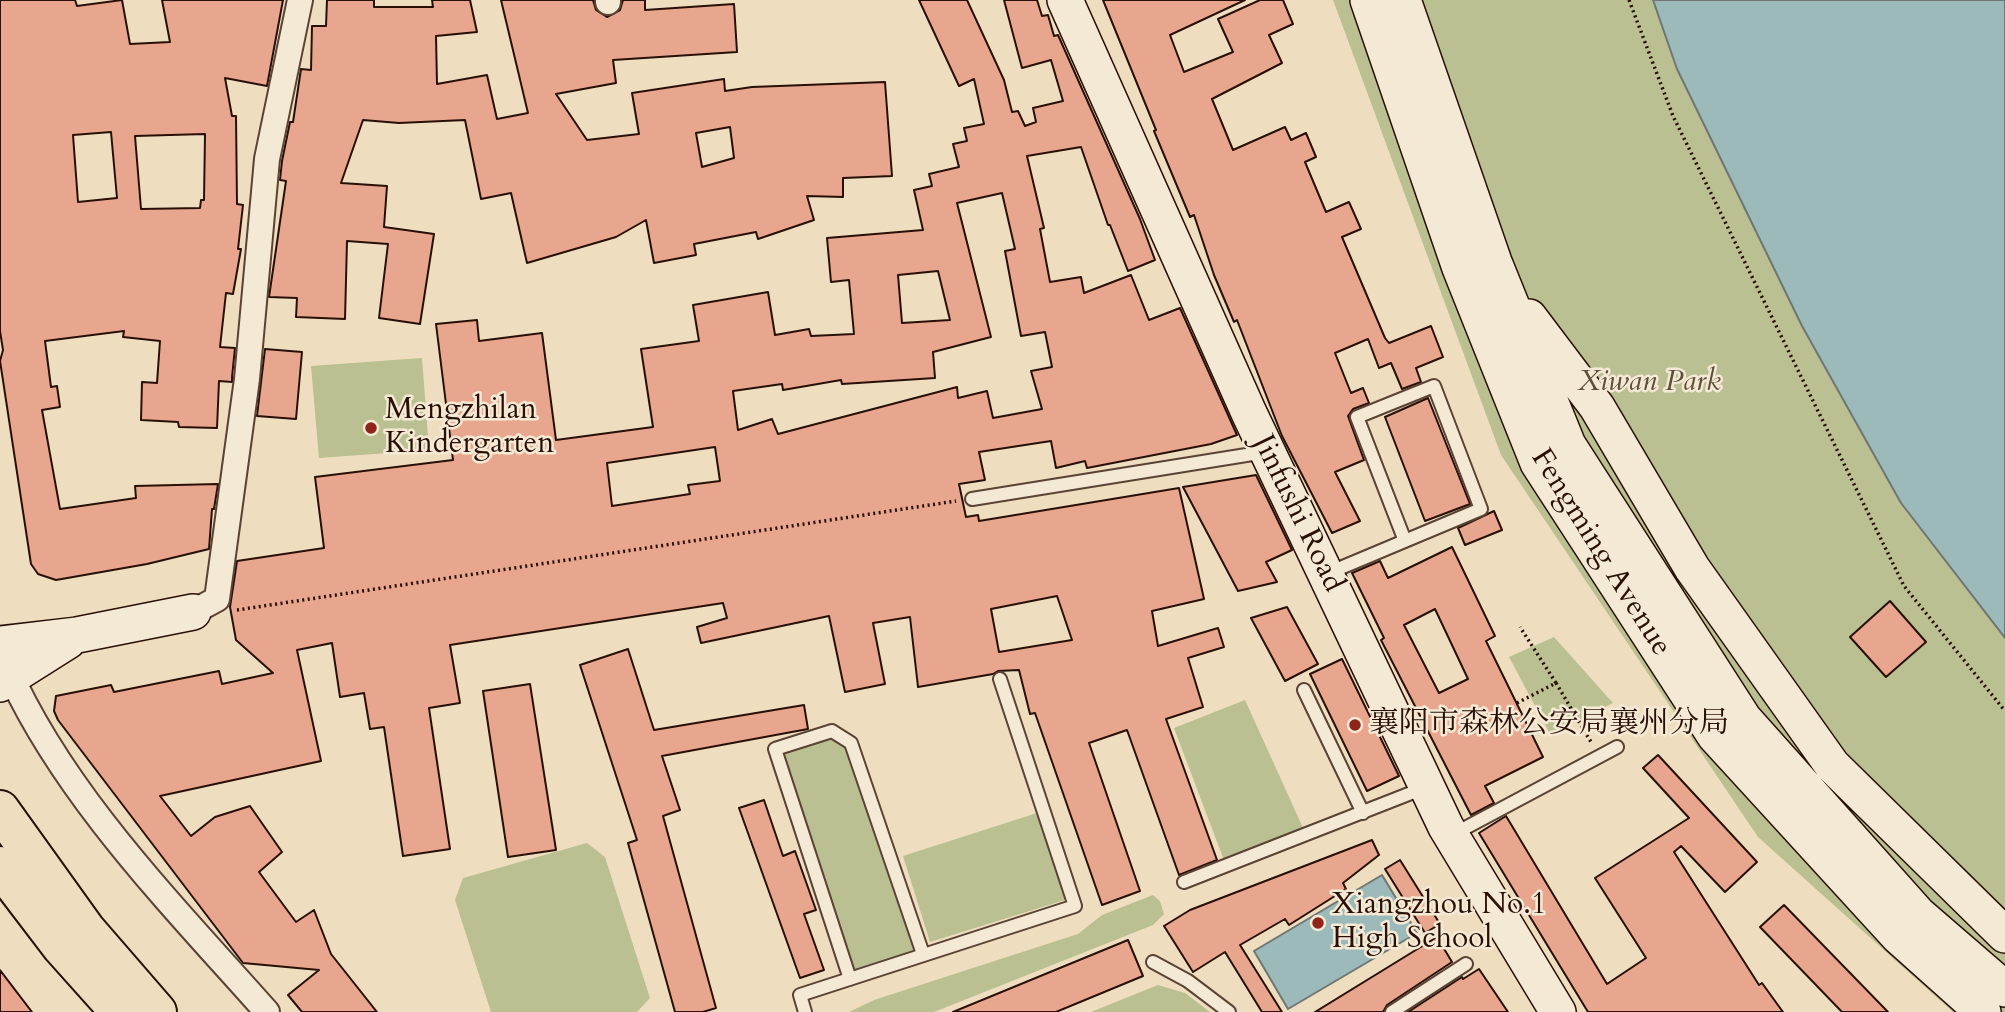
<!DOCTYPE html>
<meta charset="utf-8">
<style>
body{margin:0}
canvas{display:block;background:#eeddbf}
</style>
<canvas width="2005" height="1012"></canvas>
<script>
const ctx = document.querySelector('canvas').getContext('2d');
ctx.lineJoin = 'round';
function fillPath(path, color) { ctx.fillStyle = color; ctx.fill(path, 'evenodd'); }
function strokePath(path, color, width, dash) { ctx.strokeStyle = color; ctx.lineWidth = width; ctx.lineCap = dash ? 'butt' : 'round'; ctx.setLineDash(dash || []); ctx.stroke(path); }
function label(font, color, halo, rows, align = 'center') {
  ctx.font = font + ' Cardo,"Noto Serif SC",serif'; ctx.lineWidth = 5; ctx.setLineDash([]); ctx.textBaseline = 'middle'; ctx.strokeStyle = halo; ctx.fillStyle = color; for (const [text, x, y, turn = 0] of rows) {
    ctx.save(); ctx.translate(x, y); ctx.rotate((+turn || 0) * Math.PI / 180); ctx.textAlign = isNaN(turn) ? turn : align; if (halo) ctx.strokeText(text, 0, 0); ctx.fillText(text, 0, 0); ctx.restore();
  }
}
const green = new Path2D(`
 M 1333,0 L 1653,0 L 1677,69 L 1802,326 L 1901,503 L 2005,638 L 2005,1012 L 1953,1012 L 1758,837 L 1501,455 Z
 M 422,358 L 429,450 L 319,458 L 311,366 Z
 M 1554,637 L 1613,703 L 1550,734 L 1509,657 Z
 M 1245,700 L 1304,830 L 1225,863 L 1174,728 Z
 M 832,731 L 851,743 L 923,954 L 850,979 L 775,749 Z
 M 1037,813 L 1065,900 L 930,942 L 903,856 Z
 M 587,843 L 605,857 L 650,998 L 637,1012 L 491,1012 L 455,900 L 463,878 Z
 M 1153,895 L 1160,901 L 1164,914 L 1153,925 L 934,1012 L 849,1012 L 874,1000 L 1078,934 L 1102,915 Z
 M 1158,985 L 1185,993 L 1210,1012 L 1091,1012 Z`);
const water = new Path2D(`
 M 1653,0 L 2005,0 L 2005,638 L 1901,503 L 1802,326 L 1677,69 Z
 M 1382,875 L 1417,933 L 1288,1009 L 1254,951 Z`);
const building = new Path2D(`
 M 0,0 L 75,0 L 77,6 L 122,0 L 130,44 L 170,42 L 162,0 L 283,0 L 267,86 L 225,78 L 232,116 L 236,116 L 237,204 L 243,205 L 238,249 L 241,249 L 233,294 L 226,293 L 220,347 L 235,348 L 232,377 L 232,382 L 219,381 L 217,428 L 179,427 L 178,422 L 141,420 L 142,382 L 157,383 L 160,341 L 123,337 L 124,331 L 45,341 L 51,387 L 57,386 L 60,407 L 42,410 L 60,509 L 136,498 L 135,486 L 218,484 L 214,509 L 212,509 L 209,549 L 147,564 L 56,580 L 38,574 L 31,564 L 0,361 L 3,350 L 0,331 ZM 111,132 L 117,198 L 78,202 L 73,135 ZM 205,134 L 204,200 L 201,200 L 200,208 L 141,209 L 135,136 Z
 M 327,0 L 374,0 L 374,7 L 433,7 L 432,0 L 470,0 L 477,32 L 436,36 L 437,84 L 487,75 L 497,119 L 528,113 L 501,0 L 593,0 L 596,10 L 607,17 L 620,10 L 623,0 L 645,0 L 645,10 L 734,4 L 737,52 L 613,60 L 616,83 L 556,94 L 587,140 L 639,134 L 632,93 L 724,79 L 725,91 L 752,87 L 885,82 L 892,176 L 843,178 L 843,197 L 807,196 L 814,220 L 758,239 L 756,232 L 694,244 L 696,255 L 654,263 L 646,220 L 616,237 L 527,263 L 511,193 L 481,199 L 465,120 L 399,123 L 363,120 L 341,183 L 387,186 L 384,227 L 434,234 L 420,324 L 379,318 L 388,244 L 347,241 L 345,319 L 296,317 L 297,298 L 269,297 L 286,181 L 280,180 L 282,161 L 290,122 L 293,122 L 301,69 L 311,70 L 312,26 L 326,26 ZM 730,127 L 734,158 L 702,167 L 696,133 Z
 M 919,0 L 967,0 L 1004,80 L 1012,112 L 1018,111 L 1025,126 L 1036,122 L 1033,108 L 1063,101 L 1051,60 L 1022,68 L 1004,0 L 1037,0 L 1042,16 L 1048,15 L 1054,36 L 1058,35 L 1140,219 L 1155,260 L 1128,271 L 1110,225 L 1108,225 L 1081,147 L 1027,156 L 1044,228 L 1040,229 L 1050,282 L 1081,277 L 1084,293 L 1131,275 L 1149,320 L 1180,308 L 1237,435 L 1211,444 L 1087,468 L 1085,461 L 1056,468 L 1051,441 L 979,452 L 985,480 L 959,484 L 966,517 L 978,515 L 979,521 L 1179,488 L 1204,599 L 1152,611 L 1158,646 L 1218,628 L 1224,647 L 1188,658 L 1203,707 L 1166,719 L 1217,860 L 1179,875 L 1127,730 L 1089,743 L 1140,891 L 1102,905 L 1035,713 L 1030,714 L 1019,670 L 998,671 L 993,674 L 918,687 L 910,617 L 873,623 L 885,684 L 845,692 L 829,616 L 701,643 L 697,627 L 727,618 L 723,603 L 450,645 L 460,703 L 429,708 L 450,849 L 403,856 L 384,727 L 370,729 L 364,693 L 340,697 L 332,643 L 297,650 L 321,761 L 160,796 L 191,836 L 215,817 L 250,806 L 282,852 L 259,872 L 296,922 L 314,910 L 331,954 L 377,1012 L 302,1012 L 288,995 L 319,970 L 243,963 L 58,720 L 54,711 L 56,696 L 111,685 L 114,692 L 219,671 L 222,684 L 273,673 L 236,640 L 230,607 L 237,561 L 324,548 L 315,477 L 453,460 L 436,324 L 477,320 L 479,341 L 542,333 L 556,440 L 653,427 L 641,349 L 699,341 L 693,305 L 768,292 L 775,335 L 809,329 L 811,336 L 854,334 L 849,280 L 831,282 L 827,238 L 923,230 L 914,190 L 932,186 L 929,174 L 959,167 L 953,144 L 967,141 L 964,128 L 984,124 L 974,79 L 959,86 ZM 1002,193 L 1015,249 L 1005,251 L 1021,336 L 1045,332 L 1052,367 L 1031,371 L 1042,409 L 993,418 L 987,391 L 958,398 L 957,387 L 778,434 L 772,419 L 738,430 L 733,391 L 782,384 L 783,390 L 841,380 L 842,384 L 935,378 L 933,352 L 991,337 L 957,203 ZM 938,271 L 950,320 L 902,323 L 898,275 ZM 715,447 L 720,481 L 688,485 L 690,494 L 612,506 L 607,463 ZM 1057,596 L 1072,640 L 999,652 L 991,609 Z
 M 1103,0 L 1245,0 L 1170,35 L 1184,72 L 1233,52 L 1218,19 L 1260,0 L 1283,0 L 1293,24 L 1269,35 L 1282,63 L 1212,99 L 1233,150 L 1285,127 L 1291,140 L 1306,133 L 1316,157 L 1305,162 L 1326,212 L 1349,202 L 1361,229 L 1342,237 L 1385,338 L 1389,343 L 1431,326 L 1443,357 L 1416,368 L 1421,382 L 1402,389 L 1391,363 L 1379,368 L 1368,339 L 1335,353 L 1351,393 L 1363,388 L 1369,403 L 1353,409 L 1348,416 L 1364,460 L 1335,472 L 1360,521 L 1332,533 L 1282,436 L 1237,320 L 1234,322 L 1214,275 L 1194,215 L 1190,217 L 1154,131 L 1156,130 Z
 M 265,349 L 302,352 L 296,419 L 257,416 Z
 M 1428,398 L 1470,504 L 1425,521 L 1385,417 Z
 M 1256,475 L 1292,550 L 1266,562 L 1277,582 L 1238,591 L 1183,487 Z
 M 1494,511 L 1502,530 L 1465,545 L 1458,528 Z
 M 1452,547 L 1495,636 L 1486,641 L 1543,757 L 1485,786 L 1494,803 L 1471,815 L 1381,640 L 1384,638 L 1352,573 L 1380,561 L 1388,578 ZM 1435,609 L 1468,679 L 1439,693 L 1404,625 Z
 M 1890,601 L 1926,642 L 1886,677 L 1850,637 Z
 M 1287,607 L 1318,664 L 1285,681 L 1251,618 Z
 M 628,649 L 654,730 L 804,705 L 808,729 L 662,756 L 680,810 L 663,816 L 716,1008 L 703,1012 L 675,1012 L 628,843 L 637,840 L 580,665 Z
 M 1342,659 L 1399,776 L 1367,791 L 1310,674 Z
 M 530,684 L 556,850 L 508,857 L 483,691 Z
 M 1658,755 L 1757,862 L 1725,892 L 1681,846 L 1674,852 L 1759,985 L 1762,983 L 1783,1012 L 1588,1012 L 1479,833 L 1506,816 L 1607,984 L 1646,958 L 1595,878 L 1689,818 L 1643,768 Z
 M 764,800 L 783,856 L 795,851 L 816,910 L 804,914 L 824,970 L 800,978 L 739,808 Z
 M 1372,840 L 1379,855 L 1343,883 L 1346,889 L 1289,925 L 1285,919 L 1240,945 L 1282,1012 L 1262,1012 L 1225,952 L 1193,972 L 1164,926 L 1190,910 Z
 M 1400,860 L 1440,924 L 1425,933 L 1385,869 Z
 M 1784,905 L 1888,1012 L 1842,1012 L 1760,927 Z
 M 1437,937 L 1452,962 L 1387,1005 L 1383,1012 L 1315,1012 Z
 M 1128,940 L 1143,976 L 1056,1012 L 953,1012 Z
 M 1479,969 L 1508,1012 L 1408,1012 L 1462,977 L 1463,979 Z
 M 0,970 L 32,1012 L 0,1012 Z`);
const path = new Path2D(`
 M 1629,0 L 1673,116 L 1904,586 L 2005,711
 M 237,610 L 956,501
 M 1556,683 L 1591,742
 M 1517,703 L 1556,683 L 1520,627`);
const lane = new Path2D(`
 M 972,499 L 1265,452
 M 1326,574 L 1481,509 L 1434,386 L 1357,417 L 1405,541
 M 1304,690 L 1363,813
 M 1452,835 L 1617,747
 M 1184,882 L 1424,788
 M 1153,962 L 1188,981 L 1229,1012
 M 850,979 L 775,749 L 832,731 L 851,743 L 923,954
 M 805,1012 L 800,995 L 1075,906 L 1000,679
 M 1392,1012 L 1466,964`);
const street = new Path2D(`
 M 608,0 L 608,2
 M 193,612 L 217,599 L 247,379 L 267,159 L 300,0
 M 6,665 C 62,794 174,907 267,1012`);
const secondary = new Path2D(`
 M 1065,0 L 1249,413 L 1446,827 L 1558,1012
 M 1368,0 L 1460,268 L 1538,463 L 1715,736 L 1898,936 L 1983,1012
 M 1403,0 L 1494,262 L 1568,445 L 1744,719 L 1918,914 L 2005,989
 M 1529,317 L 1597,407 L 1692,568 L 1832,765 L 2005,935
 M 0,644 L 77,635 L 193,612
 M 0,684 L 68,641`);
const primary = new Path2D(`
 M 0,810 L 86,930 L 157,1012
 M 0,866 L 61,946 L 120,1012`);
const markers = [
 [371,428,7,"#8f2418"],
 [1355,725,7,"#8f2418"],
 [1318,923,7,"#8f2418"]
];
const parkNames = [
 ["Xiwan Park",1649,383]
];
const poiNames = [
 ["Mengzhilan",385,411],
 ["Kindergarten",385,445],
 ["襄阳市森林公安局襄州分局",1369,725],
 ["Xiangzhou No.1",1332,906],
 ["High School",1332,940]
];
const streetNames = [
 ["Jinfushi Road",1297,514,64],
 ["Fengming Avenue",1600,553,58]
];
fillPath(green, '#bac091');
fillPath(water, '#9dbabb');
strokePath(water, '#6f7673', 2);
fillPath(building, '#e8a68e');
strokePath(building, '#291006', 2);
strokePath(lane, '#5a4334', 16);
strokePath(street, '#5a4334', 28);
strokePath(secondary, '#291006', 38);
strokePath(primary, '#291006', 42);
strokePath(path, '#291006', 3.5, [2, 3.5]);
strokePath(lane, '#f4e9d5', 12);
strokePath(street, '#f4e9d5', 24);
strokePath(secondary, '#f4e9d5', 35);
strokePath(primary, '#eeddbf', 38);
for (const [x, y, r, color] of markers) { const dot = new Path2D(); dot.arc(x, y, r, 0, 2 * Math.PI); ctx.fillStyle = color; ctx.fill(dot); strokePath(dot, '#f4e9d5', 2.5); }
label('italic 30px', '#5c4e37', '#f4e9d5', parkNames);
label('30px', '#291006', '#f4e9d5', poiNames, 'left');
label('30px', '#291006', '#f4e9d5', streetNames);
</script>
